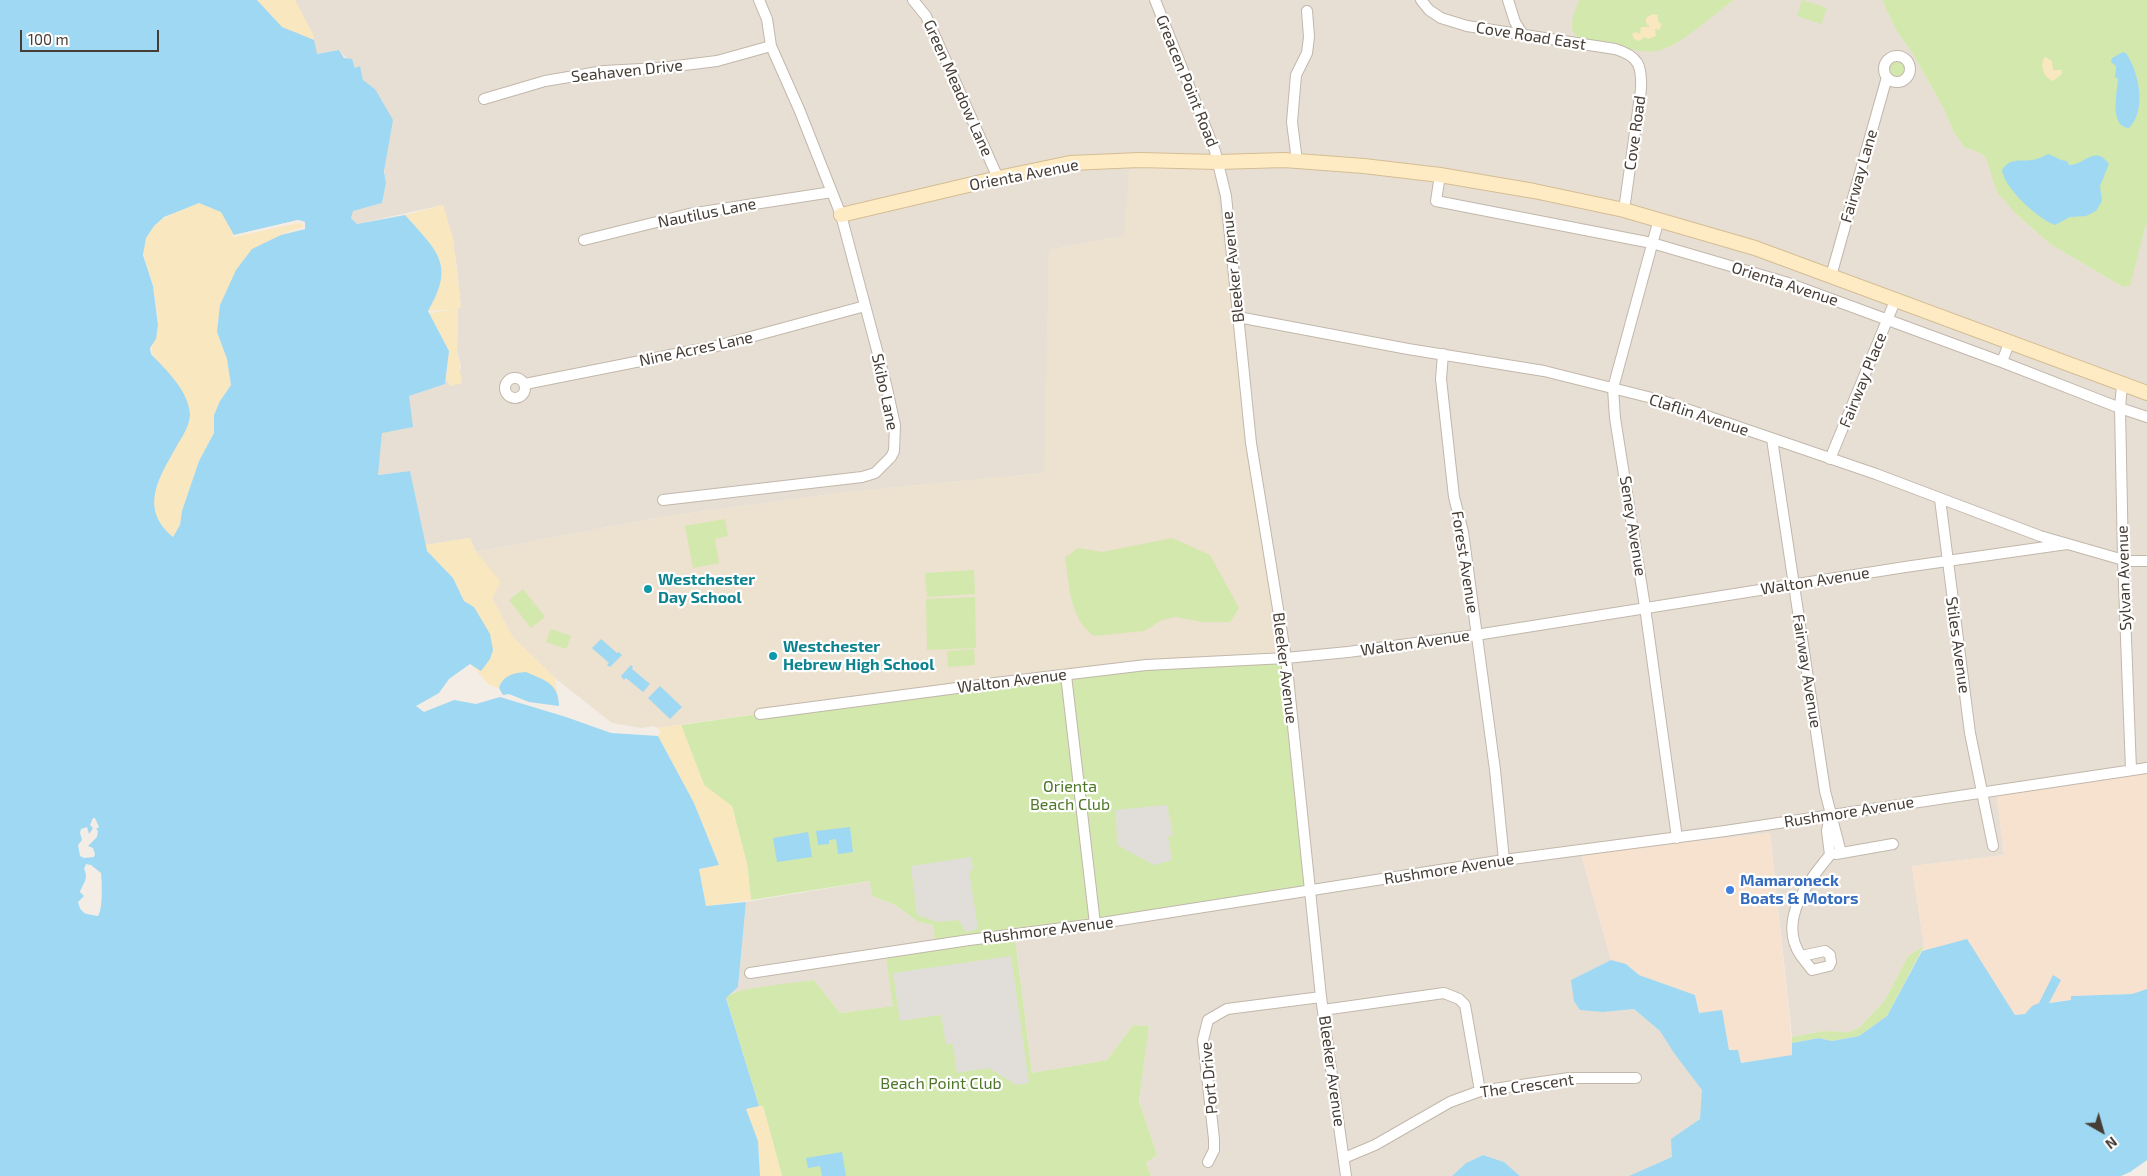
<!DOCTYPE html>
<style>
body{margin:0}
#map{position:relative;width:2147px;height:1176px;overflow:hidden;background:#f3ede5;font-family:"Exo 2",sans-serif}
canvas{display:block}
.north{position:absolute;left:2077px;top:1106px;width:50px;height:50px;-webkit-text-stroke:4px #fff;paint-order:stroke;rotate:142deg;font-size:14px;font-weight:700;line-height:20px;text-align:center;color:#463d35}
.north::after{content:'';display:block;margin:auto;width:18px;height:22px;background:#463d35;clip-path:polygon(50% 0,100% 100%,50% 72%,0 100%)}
.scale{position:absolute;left:20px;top:30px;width:139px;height:22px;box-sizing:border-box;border:2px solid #463d35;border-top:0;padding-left:6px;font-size:15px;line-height:18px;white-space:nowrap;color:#463d35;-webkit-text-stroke:4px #fff;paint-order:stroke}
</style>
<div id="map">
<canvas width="2147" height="1176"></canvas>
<div class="north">N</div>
<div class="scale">100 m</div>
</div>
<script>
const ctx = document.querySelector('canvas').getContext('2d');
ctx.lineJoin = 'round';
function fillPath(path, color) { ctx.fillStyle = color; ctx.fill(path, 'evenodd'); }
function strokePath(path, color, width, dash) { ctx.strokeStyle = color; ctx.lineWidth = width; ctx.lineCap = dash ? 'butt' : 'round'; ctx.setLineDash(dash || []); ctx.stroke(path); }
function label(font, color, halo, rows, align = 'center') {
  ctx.font = font + ' "Exo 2",sans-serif'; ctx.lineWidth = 4.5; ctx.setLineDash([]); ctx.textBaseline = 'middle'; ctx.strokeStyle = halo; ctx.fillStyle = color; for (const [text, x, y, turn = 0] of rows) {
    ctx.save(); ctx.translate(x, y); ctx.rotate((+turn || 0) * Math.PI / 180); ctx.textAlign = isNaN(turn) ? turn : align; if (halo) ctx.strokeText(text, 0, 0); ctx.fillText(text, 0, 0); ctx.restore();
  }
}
const residential = new Path2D(`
 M 257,0 L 1579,0 L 1571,25 L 1581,39 L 1648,51 L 1668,48 L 1734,0 L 1882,0 L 1896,30 L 1913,54 L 1944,109 L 1954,133 L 1964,147 L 1978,152 L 1986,158 L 2016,214 L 2050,244 L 2123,287 L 2129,286 L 2147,221 L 2147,769 L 1996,790 L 2004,855 L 1912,866 L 1924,946 L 1908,956 L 1885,1000 L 1860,1027 L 1849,1032 L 1823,1031 L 1792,1037 L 1770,833 L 1581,854 L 1611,960 L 1571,980 L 1603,1012 L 1634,1009 L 1660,1031 L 1703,1091 L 1700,1119 L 1672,1139 L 1673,1157 L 1629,1176 L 1520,1176 L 1504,1162 L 1483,1155 L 1466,1163 L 1452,1176 L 1151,1176 L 1146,1163 L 1157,1155 L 1139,1101 L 1149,1026 L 1133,1025 L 1107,1060 L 1032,1073 L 1014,930 L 1124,236 L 1049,250 L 1045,473 L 847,492 L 661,517 L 476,552 L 470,538 L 425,545 L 410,471 L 377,475 L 382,432 L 409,396 L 445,384 L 446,379 L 451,386 L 461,368 L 457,351 L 458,308 L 461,307 L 456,260 L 443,205 L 357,224 L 351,218 L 352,211 L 382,203 L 386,183 L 375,89 L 363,80 L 360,67 L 355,68 L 339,50 L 317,54 Z
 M 871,881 L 872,896 L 895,905 L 919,922 L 933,925 L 935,941 L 885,951 L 894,1006 L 840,1013 L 814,980 L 731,993 L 738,987 L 746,902 Z`);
const commercial = new Path2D(`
 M 2147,769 L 2147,989 L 2132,994 L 2071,996 L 2071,1000 L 2039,1003 L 2032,1006 L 2025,1014 L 2015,1015 L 1967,940 L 1922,951 L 1924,946 L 1912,866 L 2004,855 L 1996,790 Z
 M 1770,833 L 1792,1043 L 1792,1055 L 1740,1063 L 1699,1013 L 1695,995 L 1639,975 L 1626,964 L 1611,960 L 1581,854 Z`);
const education = new Path2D(`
 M 1129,164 L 1214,167 L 1234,328 L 1282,658 L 1058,671 L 657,728 L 654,726 L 641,728 L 612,723 L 555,678 L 512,636 L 492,598 L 476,552 L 661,517 L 847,492 L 1044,473 L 1049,250 L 1124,236 Z`);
const green = new Path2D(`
 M 1579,0 L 1734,0 C 1713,15 1692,35 1669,47 C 1647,58 1623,46 1602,42 C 1593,40 1579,41 1574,33 C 1568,24 1576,9 1579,0 Z
 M 1802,0 L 1827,8 L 1821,24 L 1797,16 Z
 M 1882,0 L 2147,0 L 2147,221 L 2130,286 L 2123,287 L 2050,244 L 2016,214 L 1997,192 L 1986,158 L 1978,152 L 1964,147 L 1954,133 L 1944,109 L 1913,54 L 1896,30 Z
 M1887 69a10 10 0 1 1 20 0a10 10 0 1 1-20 0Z
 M 725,519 L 728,536 L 715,539 L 719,563 L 693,568 L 685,526 Z
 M 1172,538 L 1210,555 L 1239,608 L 1230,622 L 1202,622 L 1176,617 L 1162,620 L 1144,631 L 1094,636 C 1069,618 1070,587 1065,558 L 1078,548 L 1102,552 Z
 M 974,570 L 975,594 L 927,597 L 925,573 Z
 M 523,589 L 545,617 L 531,628 L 509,600 Z
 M 975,597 L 976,648 L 927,650 L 926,599 Z
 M 551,629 L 571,636 L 566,649 L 546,642 Z
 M 974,649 L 975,665 L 948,667 L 947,651 Z
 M 1282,658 L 1306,889 L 1014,930 L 1032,1073 L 1107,1060 L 1133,1025 L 1149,1026 L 1139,1101 L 1157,1155 L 1146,1163 L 1151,1176 L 782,1176 L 763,1106 L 759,1106 L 726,997 C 738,987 795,983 814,980 L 840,1013 L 893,1006 L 885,951 L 935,941 L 933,925 L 919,922 L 895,905 L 872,896 L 870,881 L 751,900 L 747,864 L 732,807 L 704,785 L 681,725 L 1058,671 Z
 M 1924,946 L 1887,1016 L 1859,1036 L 1832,1041 L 1819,1038 L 1792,1043 L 1792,1037 L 1823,1031 L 1849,1032 L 1860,1027 L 1885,1000 L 1908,956 Z`);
const sand = new Path2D(`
 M 257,0 L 295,0 L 313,34 L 314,40 L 282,27 Z
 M 1653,14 L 1658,15 L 1658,21 L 1662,25 L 1659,30 L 1655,29 L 1656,36 L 1648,39 L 1645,37 L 1639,41 L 1634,39 L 1632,34 L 1636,32 L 1640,34 L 1641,27 L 1650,27 L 1646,23 L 1646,18 Z
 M 2046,57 L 2052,61 L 2053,70 L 2062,70 L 2062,74 L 2053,81 C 2044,78 2041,68 2043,59 Z
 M 199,203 L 221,212 L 298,220 L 305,222 L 305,229 L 217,332 L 227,359 L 231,385 L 220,401 L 214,415 L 214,433 L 199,461 L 182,511 L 180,525 L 173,537 L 162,528 L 156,515 L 153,497 L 161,476 L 156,359 C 145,347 158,340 158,325 C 158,313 155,298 153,286 C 150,270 139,255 146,238 C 155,217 180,211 199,203 Z
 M 443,205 L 453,238 L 461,307 L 458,308 L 457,351 L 462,383 L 451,386 L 446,379 L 449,351 L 429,313 L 455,309 L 428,311 C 456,264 437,251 405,215 Z
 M 470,538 L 476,552 L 501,582 L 492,598 L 512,636 L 555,678 L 557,692 L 549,683 L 501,681 L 499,688 L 489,685 L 471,664 L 481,670 L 490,659 L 493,651 L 474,607 L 464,601 L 453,578 L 427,551 L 425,545 Z
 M 681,725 L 704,785 L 732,806 L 747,864 L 751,900 L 706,906 L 699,869 L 719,864 L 694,803 L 658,736 L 661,731 L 657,728 Z
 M 759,1106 L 763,1106 L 782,1176 L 760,1176 L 758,1141 L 745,1109 Z`);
const parking = new Path2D(`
 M 1167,805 L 1173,835 L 1168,837 L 1172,860 L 1154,865 L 1117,845 L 1116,810 Z
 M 971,857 L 973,869 L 969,871 L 978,929 L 966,932 L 958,920 L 937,922 L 917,915 L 911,866 Z
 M 1011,956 L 1029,1083 L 1016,1085 L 989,1068 L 957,1073 L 953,1044 L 946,1044 L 941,1015 L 900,1021 L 893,973 Z`);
const water = new Path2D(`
 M 0,0 L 257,0 L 282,27 L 314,40 L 317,54 L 339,50 L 344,58 L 352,59 L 355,68 L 360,66 L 363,80 L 375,89 L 393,120 L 384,171 L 386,183 L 382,203 L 353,211 L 351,218 L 357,224 L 405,215 C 437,251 456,264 428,311 L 449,351 L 445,384 L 409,396 L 413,427 L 382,433 L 378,475 L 410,471 L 427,551 L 453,578 L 464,601 L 474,607 L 490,634 L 493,650 L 490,659 L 481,671 L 470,664 L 449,679 L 439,693 L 416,706 L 424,712 L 454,700 L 476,704 L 500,697 L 566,717 L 611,733 L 658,736 L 694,803 L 719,865 L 699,869 L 706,906 L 746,902 L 738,987 L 726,998 L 759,1106 L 746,1109 L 758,1141 L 760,1176 L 0,1176 ZM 199,203 L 221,212 L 234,235 L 298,220 L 305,222 L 305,229 L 281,235 L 252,249 L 236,270 L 220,305 L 217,332 L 227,359 L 231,385 L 220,401 L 214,415 L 214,433 L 199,461 L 182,511 L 180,525 L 173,537 C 137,507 161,475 179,442 C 184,434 190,424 190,414 C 188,390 167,371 151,354 L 150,348 L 156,339 L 158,325 L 153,286 L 143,255 L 146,238 L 154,226 L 164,217 ZM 93,818 L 95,818 L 99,827 L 96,829 L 98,831 L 97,837 L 88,846 L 93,848 L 95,854 L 94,857 L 84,858 L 80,856 L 78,845 L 82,840 L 80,833 L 81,829 L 87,827 L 89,834 L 93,828 L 90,825 ZM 86,864 L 91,865 L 101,873 C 102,883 103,909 98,916 C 87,914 81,915 78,902 L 84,896 L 80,892 C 83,883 89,879 84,869 Z
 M 2123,52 L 2126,53 C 2139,72 2147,110 2129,128 C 2109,127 2117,92 2118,79 L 2115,77 L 2116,66 L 2111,62 L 2112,58 Z
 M 2048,154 C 2055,156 2060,161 2067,161 L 2069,165 C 2084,166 2094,144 2109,164 L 2100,186 L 2102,201 L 2096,211 L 2086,216 L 2070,217 L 2055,225 C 2038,219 2004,188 2002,170 C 2011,157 2018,162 2032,160 C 2038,159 2043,157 2048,154 Z
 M 601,639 L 617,653 L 619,652 L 622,655 L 610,667 L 607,665 L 609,663 L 592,648 Z
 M 631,665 L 633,667 L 632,669 L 650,684 L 643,692 L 626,678 L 624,680 L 621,676 Z
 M 526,672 C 544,680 559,683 559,706 L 529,702 L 509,694 L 503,695 L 499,688 C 503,675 514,673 526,672 Z
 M 660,686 L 682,707 L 670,719 L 648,698 Z
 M 850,827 L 853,852 L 838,854 L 836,839 L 829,840 L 829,844 L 818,845 L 816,831 Z
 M 808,832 L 812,857 L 777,862 L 773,838 Z
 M 1967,939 L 2015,1015 L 2025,1014 L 2032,1006 L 2039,1003 L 2053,975 L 2061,980 L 2049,1003 L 2071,1000 L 2071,996 L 2132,994 L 2147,989 L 2147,1160 L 2130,1172 L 2121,1176 L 1629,1176 L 1672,1157 L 1671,1139 L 1700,1119 L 1702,1090 L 1674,1053 L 1660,1031 L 1634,1009 L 1603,1012 L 1580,1010 L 1574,1001 L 1571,980 L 1611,960 L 1626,964 L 1639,975 L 1695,995 L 1699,1013 L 1722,1010 L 1729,1050 L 1738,1050 L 1741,1063 L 1792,1055 L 1792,1043 L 1819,1038 L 1832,1041 L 1859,1036 L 1887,1016 L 1922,951 Z
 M 842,1152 L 846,1176 L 822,1176 L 820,1166 L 808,1168 L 806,1158 Z
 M 1483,1155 L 1504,1162 L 1520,1176 L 1452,1176 L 1466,1163 Z`);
const pier = new Path2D(`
 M 298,220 L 305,222 L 305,229 L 274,236 L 303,227 L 303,224 L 298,223 L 234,237 L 230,234 L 234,235 Z`);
const street = new Path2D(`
 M 913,0 L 926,16 L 998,178
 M 1155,0 L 1215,151 L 1226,196 L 1251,443 L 1286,658 L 1321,997 L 1346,1176
 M 1421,0 L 1429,10 L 1441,18 L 1467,26 L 1615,49 C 1639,56 1642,66 1641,89 L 1624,210
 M 1508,0 L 1515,22 L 1523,35
 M1884 69a13 13 0 1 1 26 0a13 13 0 1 1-26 0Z
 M 484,99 L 545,81 L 604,71 L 660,68 L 717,61 L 771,46
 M 1297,161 L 1292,122 L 1296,75 L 1307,53 L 1309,37 L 1307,11
 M 1440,175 L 1436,201 L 1652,243 L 1785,282 L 2002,362 L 2120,408 L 2147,417
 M 1659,219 L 1613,388 L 1615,418 L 1645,607 L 1677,838
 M 584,240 L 689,214 L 832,192
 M 1831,276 L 1887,77
 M 1238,317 L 1408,349 L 1544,371 L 1660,400 L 1876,474 L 2040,536 L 2127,561 L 2147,561
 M 1443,354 L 1441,379 L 1454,497 L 1463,532 L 1495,770 L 1504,860
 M 2002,362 L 2009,343
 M505 388a10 10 0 1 1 20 0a10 10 0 1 1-20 0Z
 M 525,384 L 721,345 L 865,306
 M 2122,385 L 2120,408 L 2123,559 L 2131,770
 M 1772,439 L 1825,791 L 1841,853
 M 1830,459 L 1895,301
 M 1940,499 L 1970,733 L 1993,846
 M 663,500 L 862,477 L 875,473 L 891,457 L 894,451 L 895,425 L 886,384 L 841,215 L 799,109 L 771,46 L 767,19 L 759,0
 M 1066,675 L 1095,924
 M 760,714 L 995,683 L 1146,665 L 1286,658 L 1348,652 L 1476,635 L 1905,567 L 2067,544
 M 1836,854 L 1893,844
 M 1825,951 L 1830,955 L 1831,962 L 1829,966 L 1812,970 L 1801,956 Z
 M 1801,956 C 1777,921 1808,881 1830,855 L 1827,831 L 1830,815
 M 750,973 L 969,940 L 1095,924 L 1504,860 L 1725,831 L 2147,768
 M 1323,1010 L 1444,993 L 1459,999 L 1465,1005 L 1480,1091
 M 1344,1158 L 1375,1145 L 1450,1102 L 1480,1091 L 1569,1078 L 1636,1078
 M 1208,1162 L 1214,1150 L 1214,1139 L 1203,1040 L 1208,1020 L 1227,1009 L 1321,997`);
const secondary = new Path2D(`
 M 841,215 L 998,178 L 1070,163 L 1139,160 L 1218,162 L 1284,160 L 1364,166 L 1440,175 L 1534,191 L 1624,210 L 1755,248 L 2147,393`);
const markers = [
 [648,589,5,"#0f9aa8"],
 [773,656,5,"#0f9aa8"],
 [1730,890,5,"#3f7fe0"]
];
const streetNames = [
 ["Cove Road East",1531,36,9],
 ["Seahaven Drive",627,71,-6],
 ["Greacen Point Road",1187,81,68],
 ["Green Meadow Lane",958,88,66],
 ["Cove Road",1635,133,-82],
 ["Orienta Avenue",1024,175,-11],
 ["Fairway Lane",1859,176,-74],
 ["Nautilus Lane",707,213,-11],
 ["Bleeker Avenue",1233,267,-96],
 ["Orienta Avenue",1785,284,18],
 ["Nine Acres Lane",696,349,-12],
 ["Fairway Place",1863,380,-68],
 ["Skibo Lane",885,392,78],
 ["Claflin Avenue",1699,415,18],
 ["Seney Avenue",1633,526,81],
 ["Forest Avenue",1465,562,81],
 ["Sylvan Avenue",2124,578,-92],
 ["Walton Avenue",1815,581,-9],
 ["Walton Avenue",1415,643,-8],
 ["Stiles Avenue",1958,645,82],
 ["Bleeker Avenue",1285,668,83],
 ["Fairway Avenue",1807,671,81],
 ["Walton Avenue",1012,681,-7],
 ["Rushmore Avenue",1849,812,-9],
 ["Rushmore Avenue",1449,869,-9],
 ["Rushmore Avenue",1048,930,-7],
 ["Bleeker Avenue",1332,1071,82],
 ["Port Drive",1209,1078,-95],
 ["The Crescent",1527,1086,-8]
];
const cultureNames = [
 ["Westchester",658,580],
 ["Day School",658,598],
 ["Westchester",783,647],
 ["Hebrew High School",783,665]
];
const parkNames = [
 ["Orienta",1070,787],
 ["Beach Club",1070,805],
 ["Beach Point Club",941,1084]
];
const shopNames = [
 ["Mamaroneck",1740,881],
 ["Boats & Motors",1740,899]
];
fillPath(residential, '#e7dfd3');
fillPath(commercial, '#f6e2cf');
fillPath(education, '#ede1cf');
fillPath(green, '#d3e8ad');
fillPath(sand, '#f9e7bf');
fillPath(parking, '#e1deda');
fillPath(water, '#9fd8f2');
fillPath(pier, '#f3ede5');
strokePath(street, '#c2b7ab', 12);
strokePath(secondary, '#d4bd94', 16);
strokePath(street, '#fff', 10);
strokePath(secondary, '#ffebc3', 14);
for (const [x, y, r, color] of markers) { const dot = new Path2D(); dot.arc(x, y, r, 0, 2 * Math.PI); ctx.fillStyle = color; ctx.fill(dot); strokePath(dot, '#fff', 2); }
label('16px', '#463d35', '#fff', streetNames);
label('bold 16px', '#0d838f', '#fff', cultureNames, 'left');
label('16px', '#4d7827', '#fff', parkNames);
label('bold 16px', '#366cbe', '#fff', shopNames, 'left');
</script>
